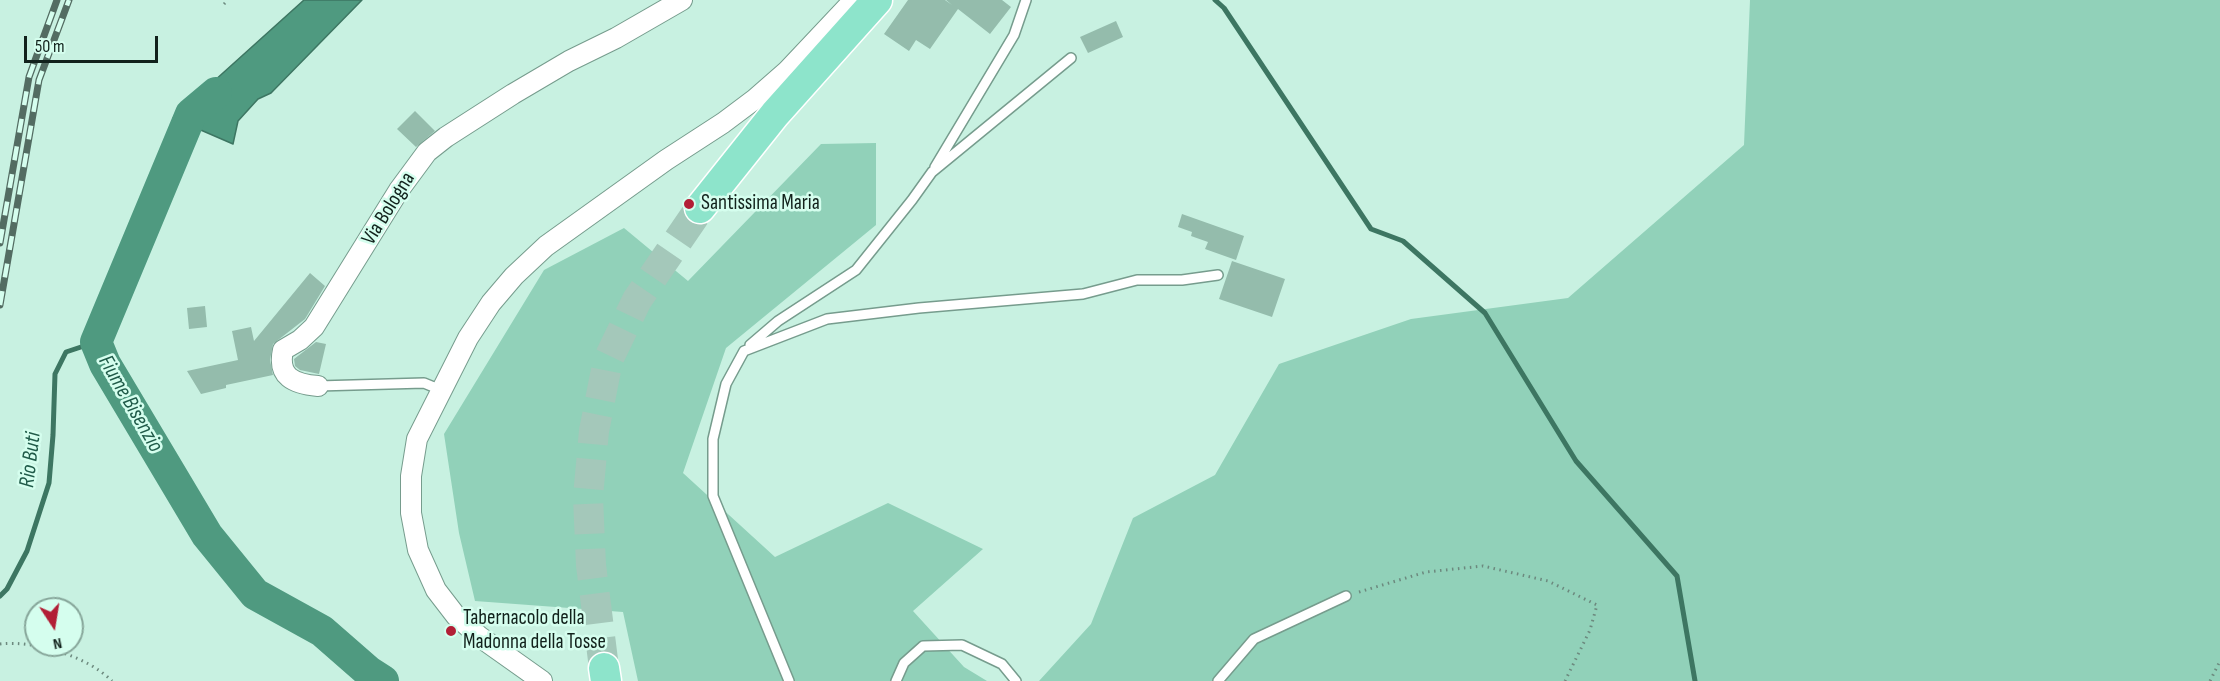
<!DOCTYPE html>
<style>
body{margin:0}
#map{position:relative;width:2220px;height:681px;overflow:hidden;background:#c8f1e1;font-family:"Sofia Sans Condensed",sans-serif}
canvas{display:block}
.north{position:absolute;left:24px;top:597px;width:60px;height:60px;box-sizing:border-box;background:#d5feee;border:2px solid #87a69a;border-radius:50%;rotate:168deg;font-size:16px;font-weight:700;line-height:24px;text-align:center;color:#12221c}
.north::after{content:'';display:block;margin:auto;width:21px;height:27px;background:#b21f36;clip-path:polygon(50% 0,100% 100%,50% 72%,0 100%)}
.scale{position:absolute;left:24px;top:36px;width:134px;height:27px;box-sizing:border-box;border:3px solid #12221c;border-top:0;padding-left:8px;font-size:18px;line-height:21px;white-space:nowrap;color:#12221c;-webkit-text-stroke:4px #d5feee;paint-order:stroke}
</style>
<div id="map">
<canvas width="2220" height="681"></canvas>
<div class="north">N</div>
<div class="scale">50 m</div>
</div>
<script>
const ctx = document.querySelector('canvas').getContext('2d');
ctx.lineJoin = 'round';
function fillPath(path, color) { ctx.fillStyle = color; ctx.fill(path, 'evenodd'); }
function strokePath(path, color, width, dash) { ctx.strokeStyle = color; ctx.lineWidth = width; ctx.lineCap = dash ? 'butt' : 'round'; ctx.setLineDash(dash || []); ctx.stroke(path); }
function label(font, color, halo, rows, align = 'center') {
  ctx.font = font + ' "Sofia Sans Condensed",sans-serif'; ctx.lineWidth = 5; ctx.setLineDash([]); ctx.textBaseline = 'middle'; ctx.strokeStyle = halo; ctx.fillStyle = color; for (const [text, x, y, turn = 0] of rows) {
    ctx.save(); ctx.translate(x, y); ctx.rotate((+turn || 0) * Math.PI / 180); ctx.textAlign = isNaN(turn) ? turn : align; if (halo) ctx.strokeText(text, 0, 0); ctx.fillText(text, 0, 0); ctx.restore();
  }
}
const green = new Path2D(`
 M 1750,0 L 2220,0 L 2220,681 L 1039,681 L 1091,624 L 1133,518 L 1215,475 L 1279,364 L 1411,319 L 1568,298 L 1744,145 Z
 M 876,143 L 876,225 L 726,348 L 683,473 L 775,557 L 888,503 L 983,549 L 913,611 L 964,667 L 987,681 L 638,681 L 623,612 L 475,601 L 459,533 L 444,434 L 544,270 L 624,228 L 688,281 L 821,144 Z`);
const water = new Path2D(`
 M 304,0 L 362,0 L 271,93 L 258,99 L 238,121 L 233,144 L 173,118 Z`);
const stream = new Path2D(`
 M 1215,0 L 1224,8 L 1371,229 L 1403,241 L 1485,313 L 1576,461 L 1677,576 L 1695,681
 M 0,596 L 7,589 L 27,551 L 49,483 L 53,435 L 55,374 L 66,352 L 96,342`);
const river = new Path2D(`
 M 216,93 L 191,114 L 96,342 L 105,364 L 207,535 L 255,594 L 322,631 L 369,672 L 383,681`);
const building = new Path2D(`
 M 908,0 L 945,0 L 952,5 L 946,0 L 1002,0 L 1011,7 L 990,34 L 958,9 L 930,49 L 916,40 L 909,51 L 884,34 Z
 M 1116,21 L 1123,37 L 1088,53 L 1080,37 Z
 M 415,111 L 435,131 L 416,147 L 397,129 Z
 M 1182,214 L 1244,236 L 1236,260 L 1205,249 L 1208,242 L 1191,236 L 1192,232 L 1178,227 Z
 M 1232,261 L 1285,279 L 1272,317 L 1219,299 Z
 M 310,273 L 325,286 L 305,319 L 273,344 L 270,360 L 273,375 L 226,385 L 226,388 L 201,394 L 187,371 L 238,360 L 232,331 L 251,327 L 254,341 Z
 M 205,306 L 207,327 L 189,329 L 187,308 Z
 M 316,342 L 326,344 L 319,374 L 300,370 L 295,366 L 294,359 Z`);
const primaryTunnel = new Path2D(`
 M 604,668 L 591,565 L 588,497 L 594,431 L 608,360 L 637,300 L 700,208`);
const path = new Path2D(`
 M 224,4 L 228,0
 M 1359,592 L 1426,572 L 1483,566 L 1548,581 L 1597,605 L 1590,630 L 1565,681
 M 0,644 C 34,640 87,656 112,681
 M 2210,681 L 2220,661`);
const lane = new Path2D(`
 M 935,167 L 1014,35 L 1026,0
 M 750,345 L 778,321 L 856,270 L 912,200 L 932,172 L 1071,58
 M 318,386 L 424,383 L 441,390
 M 789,681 L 713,496 L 713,439 L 726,384 L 744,351 L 827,319 L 919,308 L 1083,294 L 1137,280 L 1182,280 L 1218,275
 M 896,681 L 904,663 L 923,646 L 962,645 L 1002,664 L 1016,681
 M 1218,681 L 1254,639 L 1346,596`);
const street = new Path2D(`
 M 318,386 C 294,384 277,377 283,350 L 300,340 L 314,327 L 399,190 L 427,152 L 446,137 L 513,94 L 569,61 L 616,38 L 682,0
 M 542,681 L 480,637 L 456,616 L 436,590 L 418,550 L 411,513 L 411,476 L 417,439 L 468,338 L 491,303 L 514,276 L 546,246 L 666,160 L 723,123 L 755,99 L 787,71 L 854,0`);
const primary = new Path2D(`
 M 700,208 L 775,114 L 877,0
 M 604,668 L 606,681`);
const rail = new Path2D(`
 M 0,243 L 29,77 L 57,0
 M 0,305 L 39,80 L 69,0`);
const markers = [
 [689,204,6,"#b21f36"],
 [451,631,6,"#b21f36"]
];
const poiNames = [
 ["Santissima Maria",701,204],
 ["Tabernacolo della",463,619],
 ["Madonna della Tosse",463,643]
];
const streetNames = [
 ["Via Bologna",389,209,-58]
];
const waterNames = [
 ["Fiume Bisenzio",130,404,60],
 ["Rio Buti",31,460,-83]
];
fillPath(green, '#91d1b9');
fillPath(water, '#4f9a80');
strokePath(water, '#3d7662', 1.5);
strokePath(stream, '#3d7662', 5);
strokePath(river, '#4f9a80', 32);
fillPath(building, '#94bcac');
strokePath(primaryTunnel, '#a4c8ba', 30, [30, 15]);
strokePath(lane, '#769c8d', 12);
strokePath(street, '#769c8d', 22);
strokePath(primary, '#fff', 33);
strokePath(path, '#6c897e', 3, [1.5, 4.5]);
strokePath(lane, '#fff', 9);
strokePath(street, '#fff', 20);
strokePath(primary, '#8de4cb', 30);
strokePath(rail, '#536c62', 7);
strokePath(rail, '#d5feee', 4.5, [14]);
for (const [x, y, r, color] of markers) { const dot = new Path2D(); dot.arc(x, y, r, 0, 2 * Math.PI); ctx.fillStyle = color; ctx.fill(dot); strokePath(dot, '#d5feee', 2); }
label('21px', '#12221c', '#d5feee', poiNames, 'left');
label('21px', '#12221c', '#d5feee', streetNames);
label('italic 22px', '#205b49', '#d5feee', waterNames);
</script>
